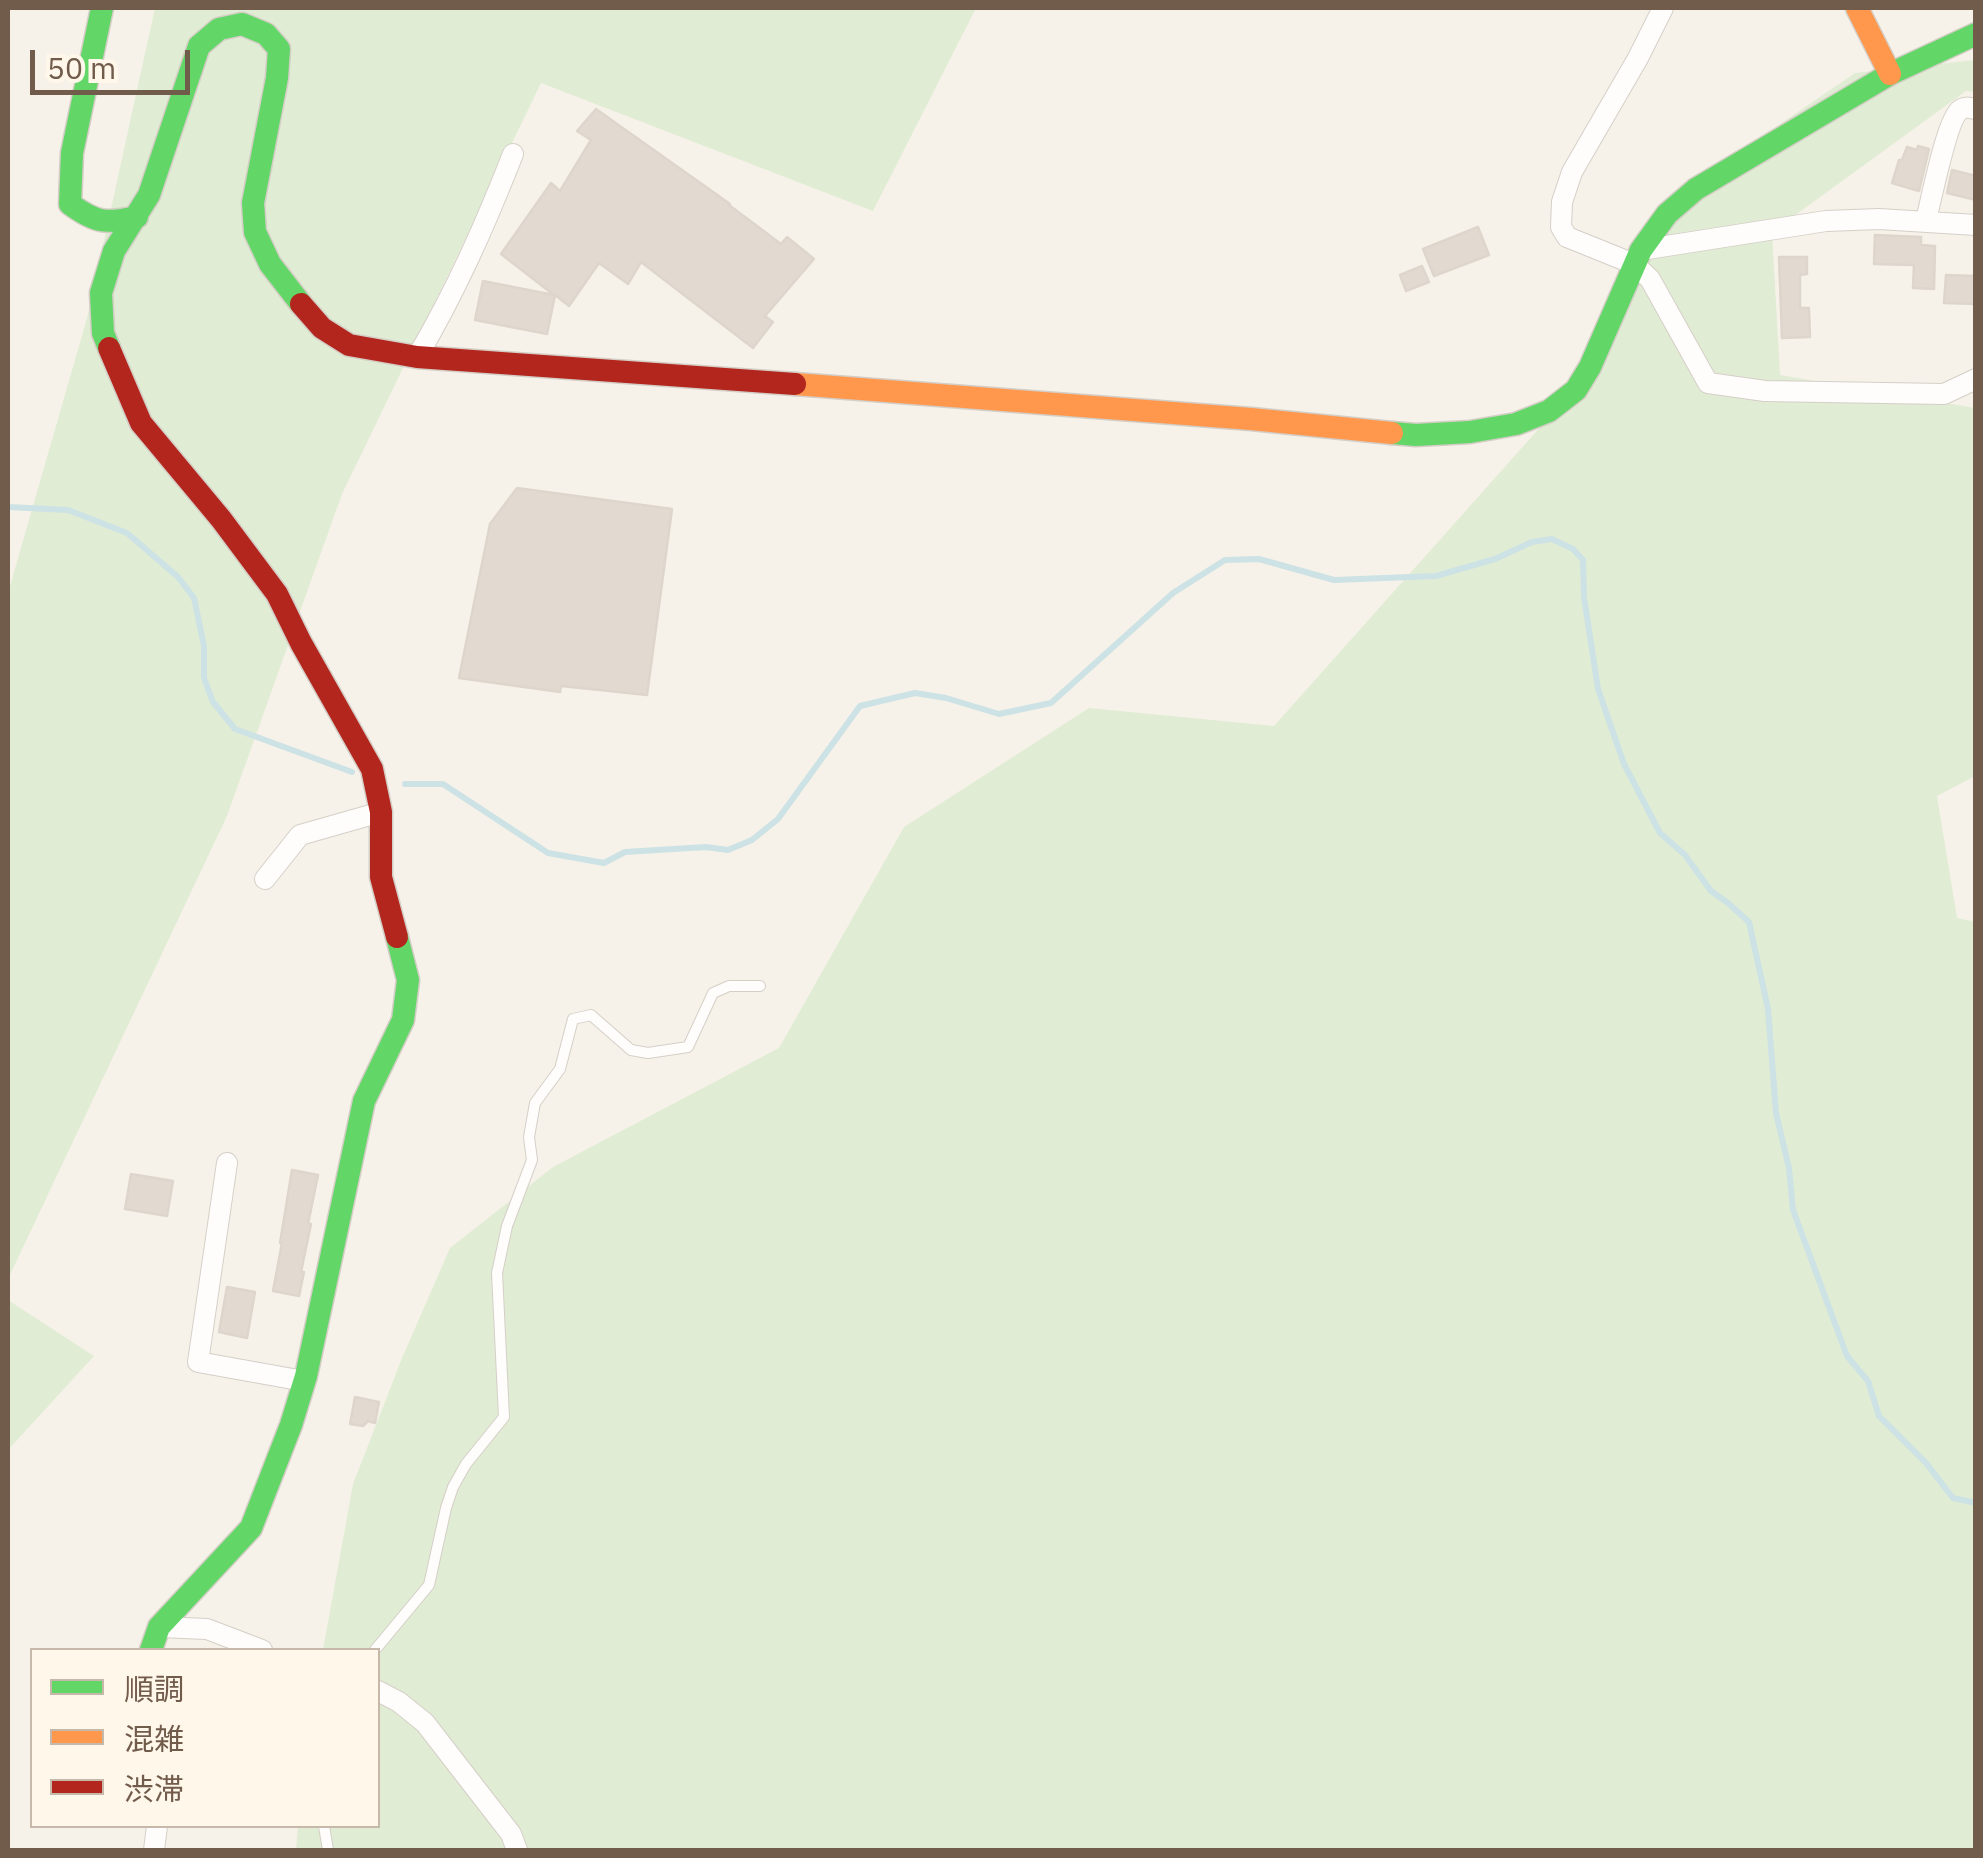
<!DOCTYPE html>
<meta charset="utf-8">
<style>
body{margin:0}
#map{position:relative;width:1983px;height:1858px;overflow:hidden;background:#f6f2e9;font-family:"IBM Plex Sans","Noto Sans JP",sans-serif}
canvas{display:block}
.frame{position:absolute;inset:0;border:10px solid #715b4b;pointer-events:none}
.legend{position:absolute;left:30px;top:1648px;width:350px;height:180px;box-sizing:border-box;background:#fef7ea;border:2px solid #c6b9aa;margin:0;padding:12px 18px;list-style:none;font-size:30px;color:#715b4b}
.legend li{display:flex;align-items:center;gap:20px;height:50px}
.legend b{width:50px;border:2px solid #c6b9aa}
.scale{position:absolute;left:30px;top:50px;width:160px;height:45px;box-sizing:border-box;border:5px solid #715b4b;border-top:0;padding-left:12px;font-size:30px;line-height:35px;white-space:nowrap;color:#715b4b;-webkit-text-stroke:8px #fef7ea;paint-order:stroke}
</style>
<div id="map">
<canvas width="1983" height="1858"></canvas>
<div class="frame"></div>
<ul class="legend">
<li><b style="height:12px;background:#63d668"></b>順調</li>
<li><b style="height:12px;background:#ff974d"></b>混雑</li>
<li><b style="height:12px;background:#b3261e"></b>渋滞</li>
</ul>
<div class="scale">50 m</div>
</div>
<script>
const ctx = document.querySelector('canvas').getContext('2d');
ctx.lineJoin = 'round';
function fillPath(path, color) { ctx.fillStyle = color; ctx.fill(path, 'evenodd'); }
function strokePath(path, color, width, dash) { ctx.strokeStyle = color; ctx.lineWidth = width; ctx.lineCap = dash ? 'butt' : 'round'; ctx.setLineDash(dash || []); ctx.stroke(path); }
const green = new Path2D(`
 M 155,8 L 976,8 L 873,211 L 541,83 L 342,494 L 227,816 L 8,1279 L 8,593 L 87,318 Z
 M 1975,60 L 1975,92 L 1966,91 L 1772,232 L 1780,375 L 1975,408 L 1975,776 L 1937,796 L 1957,918 L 1976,922 L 1975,1850 L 296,1850 L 298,1826 L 378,1826 L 378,1650 L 323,1650 L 353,1484 L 402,1358 L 450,1248 L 553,1167 L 779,1048 L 904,827 L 1089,708 L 1274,726 L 1543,424 L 1692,184 L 1855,73 Z
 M 8,1300 L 94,1356 L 8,1450 Z`);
const stream = new Path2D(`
 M 8,507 L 68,510 L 127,533 L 178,577 L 194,598 L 204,646 L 204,678 L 213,702 L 235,729 L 352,772
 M 405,784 L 443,784 L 548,853 L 604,863 L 625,852 L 706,847 L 728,850 L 752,840 L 778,819 L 860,706 L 915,693 L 946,698 L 999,714 L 1051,703 L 1173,593 L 1225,560 L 1259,559 L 1334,580 L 1436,576 L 1495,559 L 1532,542 L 1552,539 L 1573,549 L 1583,560 L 1584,597 L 1598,689 L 1624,764 L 1660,833 L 1685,855 L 1711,891 L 1728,903 L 1749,922 L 1768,1009 L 1776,1113 L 1789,1168 L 1793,1210 L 1847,1356 L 1868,1381 L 1879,1416 L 1926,1463 L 1953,1498 L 1976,1503`);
const building = new Path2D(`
 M 596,109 L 730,204 L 729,205 L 781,244 L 787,237 L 814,259 L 765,316 L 773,322 L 753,348 L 641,262 L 628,284 L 599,263 L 569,306 L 555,295 L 547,334 L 475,320 L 483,281 L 554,295 L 501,254 L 551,183 L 560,191 L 591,140 L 577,131 Z
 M 1918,146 L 1929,149 L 1919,191 L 1892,183 L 1899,160 L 1902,160 L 1907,147 L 1917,150 Z
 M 1952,170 L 1976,176 L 1976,200 L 1947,193 Z
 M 1478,227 L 1489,255 L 1434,276 L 1423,249 Z
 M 1875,235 L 1921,237 L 1921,245 L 1935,246 L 1934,289 L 1913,288 L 1914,265 L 1874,264 Z
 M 1779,257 L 1807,257 L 1807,274 L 1800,275 L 1800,308 L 1809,308 L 1810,337 L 1782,338 Z
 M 1422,266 L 1429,282 L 1406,291 L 1400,275 Z
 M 1946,275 L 1976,276 L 1976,304 L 1944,303 Z
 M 517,488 L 672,509 L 647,695 L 561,686 L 560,692 L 459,678 L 490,524 Z
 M 292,1170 L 318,1175 L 308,1224 L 311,1224 L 301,1272 L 304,1272 L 299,1296 L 273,1291 L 282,1243 L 280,1243 Z
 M 131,1174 L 173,1181 L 167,1216 L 125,1209 Z
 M 227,1287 L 255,1292 L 247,1338 L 219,1332 Z
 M 355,1397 L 379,1402 L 375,1423 L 368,1421 L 363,1426 L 350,1424 Z`);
const lane = new Path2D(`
 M 375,1650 L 429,1585 L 446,1508 L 453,1487 L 466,1464 L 504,1417 L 497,1273 L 507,1226 L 532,1160 L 529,1137 L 535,1103 L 560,1069 L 573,1019 L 591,1015 L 631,1050 L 648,1053 L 688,1047 L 713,993 L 729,986 L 760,986
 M 324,1826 L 328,1850`);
const street = new Path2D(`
 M 1663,8 L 1638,58 L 1572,172 L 1562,202 L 1561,227 L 1567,237 L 1634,264 L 1650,279 L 1708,383 L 1765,391 L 1944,394 L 1976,379
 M 1926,220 C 1931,201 1947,119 1960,110 C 1965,106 1969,108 1976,109
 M 1641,250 L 1826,221 L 1879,219 L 1976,225
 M 417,357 C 456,291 485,225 513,154
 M 265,879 L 300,835 L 381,812
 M 227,1163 L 198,1362 L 304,1381
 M 159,1627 L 207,1629 L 262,1650
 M 378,1691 L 399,1702 L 425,1723 L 511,1834 L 517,1850
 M 154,1850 L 157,1826`);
const fast = new Path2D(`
 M 102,8 L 72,153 L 70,204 C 96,223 106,224 137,217
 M 109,348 L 103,333 L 101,293 L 114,251 L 149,195 L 199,46 L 219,29 L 242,24 L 266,34 L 279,49 L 277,78 L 253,203 L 255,232 L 270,264 L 301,304
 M 1392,433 L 1416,435 L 1470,432 L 1516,424 L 1549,411 L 1576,390 L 1590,367 L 1641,250 L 1667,214 L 1696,189 L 1890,74 L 1976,34
 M 151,1650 L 159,1627 L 251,1528 L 291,1425 L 306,1376 L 364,1101 L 403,1020 L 408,980 L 397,937`);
const slow = new Path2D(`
 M 1857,8 L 1890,74
 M 795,384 L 1251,419 L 1392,433`);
const jam = new Path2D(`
 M 301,304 L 322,328 L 349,345 L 417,357 L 795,384
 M 109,348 L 141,423 L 221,519 L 277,594 L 301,643 L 372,769 L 381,812 L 381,877 L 397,937`);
fillPath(green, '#e1ecd4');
strokePath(stream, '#cce2e5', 6);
fillPath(building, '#e2dad1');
strokePath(building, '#ded5cc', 2.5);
strokePath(lane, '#d5cfc7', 12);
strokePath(street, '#d5cfc7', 22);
strokePath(fast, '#d4cec6', 25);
strokePath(slow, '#d4cec6', 25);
strokePath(jam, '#d4cec6', 25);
strokePath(lane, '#fefdfc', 10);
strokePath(street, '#fefdfc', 20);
strokePath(fast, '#63d668', 22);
strokePath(slow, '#ff974d', 22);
strokePath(jam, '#b3261e', 22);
</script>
